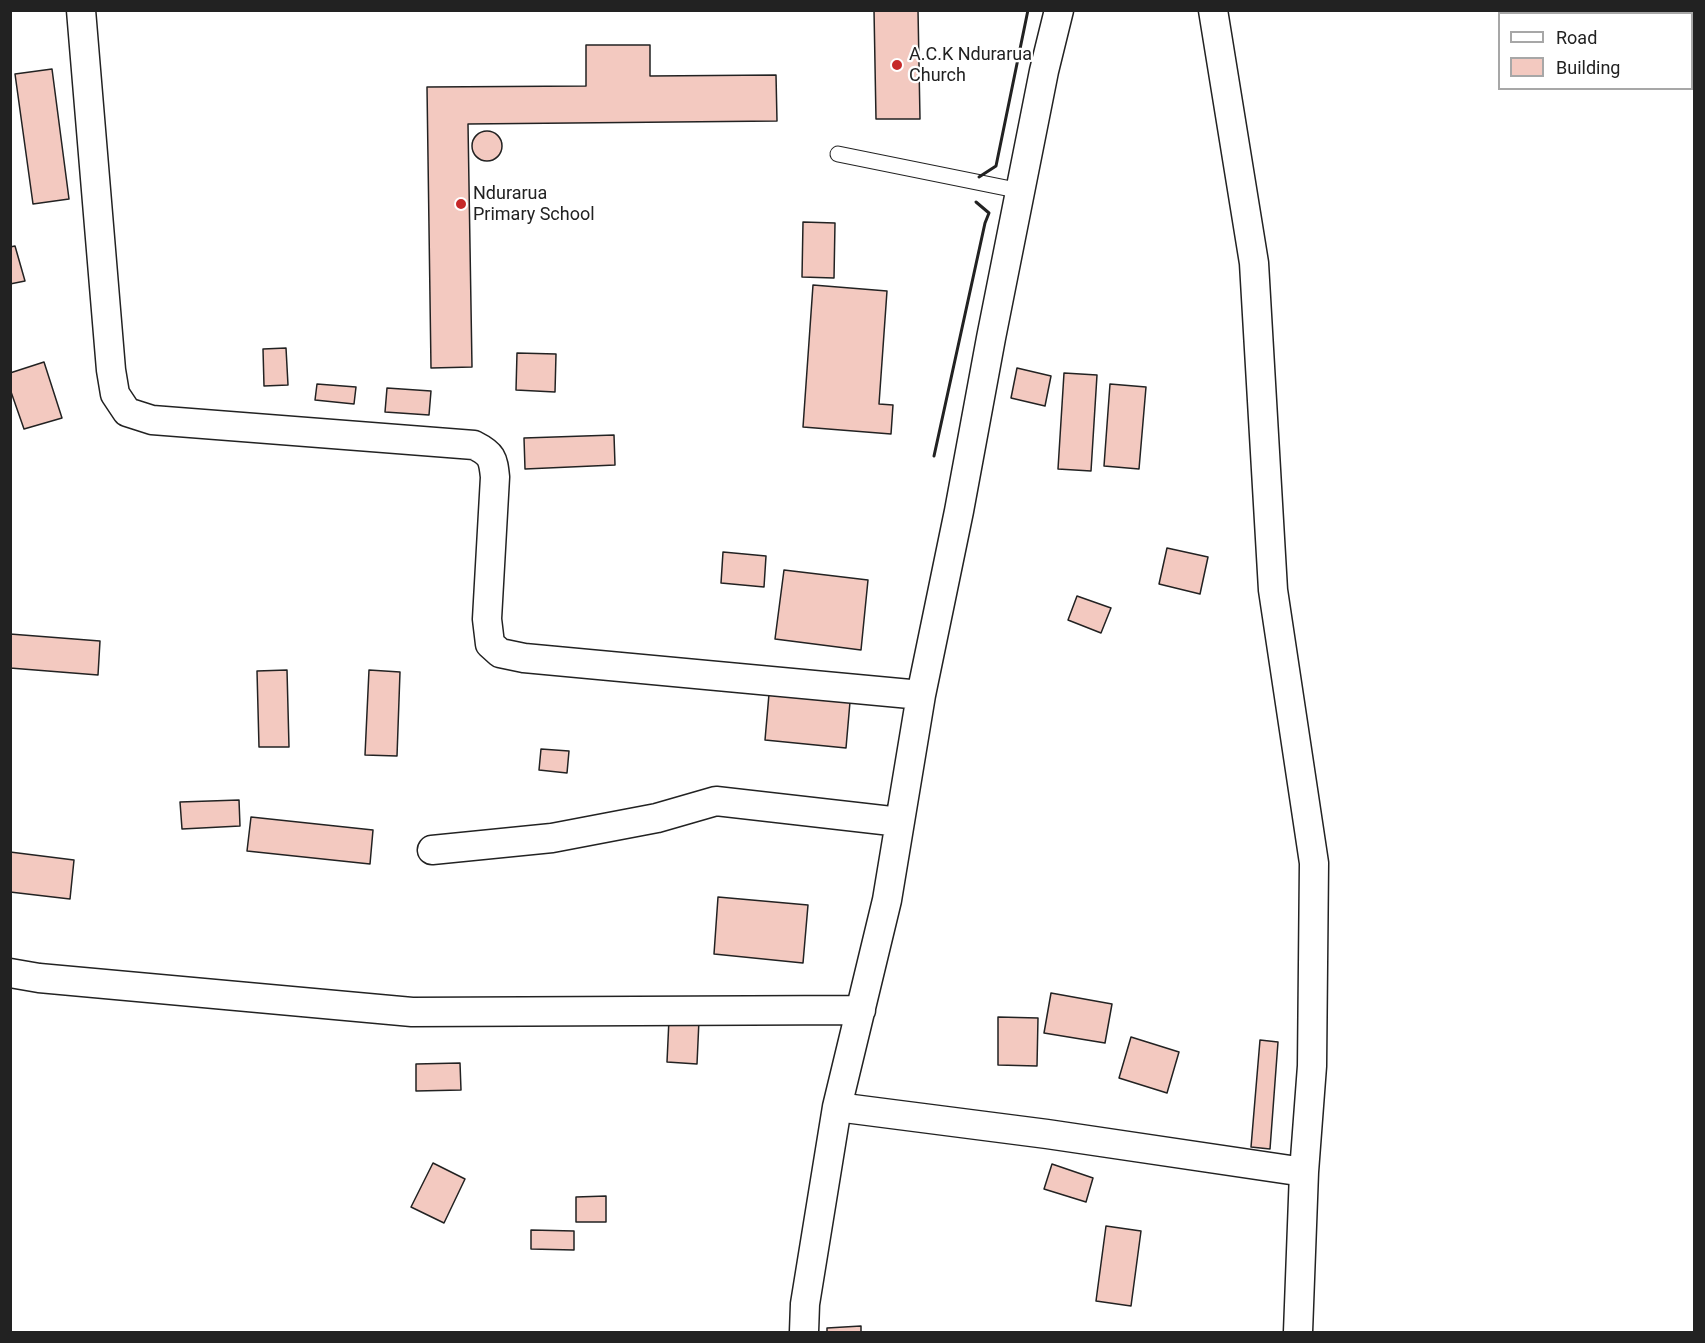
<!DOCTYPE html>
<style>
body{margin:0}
#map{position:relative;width:1705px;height:1343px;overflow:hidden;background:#fff;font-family:Roboto,sans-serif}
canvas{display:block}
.frame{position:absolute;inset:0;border:12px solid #222;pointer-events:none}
.legend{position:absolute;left:1498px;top:12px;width:195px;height:78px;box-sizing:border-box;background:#fff;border:2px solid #a7a7a7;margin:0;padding:8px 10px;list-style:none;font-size:18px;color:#222}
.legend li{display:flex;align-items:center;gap:12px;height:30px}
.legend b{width:30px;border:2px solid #a7a7a7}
</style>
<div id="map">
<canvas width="1705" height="1343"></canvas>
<div class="frame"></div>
<ul class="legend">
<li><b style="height:8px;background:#fff"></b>Road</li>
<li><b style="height:16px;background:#f3c9c0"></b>Building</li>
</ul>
</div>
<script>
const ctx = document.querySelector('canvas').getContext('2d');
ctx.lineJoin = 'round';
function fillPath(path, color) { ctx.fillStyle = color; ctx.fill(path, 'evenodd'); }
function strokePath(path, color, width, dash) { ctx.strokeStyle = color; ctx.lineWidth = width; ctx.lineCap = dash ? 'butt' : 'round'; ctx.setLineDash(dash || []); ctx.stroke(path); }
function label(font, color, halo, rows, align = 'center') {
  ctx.font = font + ' Roboto,sans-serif'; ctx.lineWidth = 4.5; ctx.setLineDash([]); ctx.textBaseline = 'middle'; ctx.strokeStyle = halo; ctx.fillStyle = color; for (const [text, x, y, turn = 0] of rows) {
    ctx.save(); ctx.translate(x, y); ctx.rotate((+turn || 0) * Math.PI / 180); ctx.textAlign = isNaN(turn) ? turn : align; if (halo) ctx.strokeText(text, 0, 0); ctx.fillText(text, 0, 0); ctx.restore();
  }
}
const building = new Path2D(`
 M 874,10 L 918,10 L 920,119 L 876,119 Z
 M 586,45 L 650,45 L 650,76 L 776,75 L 777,121 L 468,124 L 472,367 L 431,368 L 427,87 L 586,86 Z
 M 52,69 L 69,199 L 33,204 L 15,74 Z
 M472 146a15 15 0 1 1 30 0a15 15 0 1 1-30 0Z
 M 803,222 L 835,223 L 834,278 L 802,277 Z
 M 15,246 L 25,281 L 10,284 L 10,247 Z
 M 813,285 L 887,291 L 879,404 L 893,405 L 891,434 L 803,427 Z
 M 286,348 L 288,385 L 264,386 L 263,349 Z
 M 517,353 L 556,354 L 555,392 L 516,390 Z
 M 44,362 L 62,418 L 24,429 L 10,389 L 10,373 Z
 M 1017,368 L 1051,376 L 1045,406 L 1011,398 Z
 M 1064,373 L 1097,375 L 1091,471 L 1058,469 Z
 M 317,384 L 356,387 L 354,404 L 315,400 Z
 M 1110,384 L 1146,387 L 1139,469 L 1104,466 Z
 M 387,388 L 431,391 L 429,415 L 385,412 Z
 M 614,435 L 615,465 L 525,469 L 524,438 Z
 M 1167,548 L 1208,557 L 1200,594 L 1159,584 Z
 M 723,552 L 766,556 L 764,587 L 721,583 Z
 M 784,570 L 868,580 L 861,650 L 775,639 Z
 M 1077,596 L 1111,608 L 1101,633 L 1068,620 Z
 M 10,634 L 100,641 L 98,675 L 10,668 Z
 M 287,670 L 289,747 L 259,747 L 257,671 Z
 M 369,670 L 400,672 L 397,756 L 365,755 Z
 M 769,694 L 850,702 L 846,748 L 765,740 Z
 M 541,749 L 569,751 L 567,773 L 539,770 Z
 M 239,800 L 240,826 L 182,829 L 180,802 Z
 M 251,817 L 373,830 L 370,864 L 247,851 Z
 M 10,852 L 74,860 L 70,899 L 10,892 Z
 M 718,897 L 808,905 L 803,963 L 714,954 Z
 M 1051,993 L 1112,1004 L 1105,1043 L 1044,1033 Z
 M 998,1017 L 1038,1018 L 1037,1066 L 998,1065 Z
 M 669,1019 L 699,1020 L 697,1064 L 667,1062 Z
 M 1131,1037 L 1179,1052 L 1167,1093 L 1119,1078 Z
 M 1260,1040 L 1278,1042 L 1270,1149 L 1251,1147 Z
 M 460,1063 L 461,1090 L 416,1091 L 416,1064 Z
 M 433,1163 L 465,1179 L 444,1223 L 411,1207 Z
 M 1052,1164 L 1093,1178 L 1086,1202 L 1044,1189 Z
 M 606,1196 L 606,1222 L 576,1222 L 576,1197 Z
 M 1106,1226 L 1141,1231 L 1131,1306 L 1096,1301 Z
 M 531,1230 L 574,1231 L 574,1250 L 531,1249 Z
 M 861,1326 L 861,1332 L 827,1332 L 827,1328 Z`);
const lane = new Path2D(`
 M 838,154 L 1021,191`);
const street = new Path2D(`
 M 81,10 L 111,370 L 115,394 L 127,412 L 152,420 L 474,445 C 492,454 493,458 495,477 L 487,619 L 490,644 L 500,653 L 524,658 L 921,695
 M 1213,10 L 1254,263 L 1273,590 L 1314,863 L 1312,1066 L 1304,1172 L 1298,1332
 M 432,850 L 552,838 L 657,818 L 716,801 L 900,822
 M 10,973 L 39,978 L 412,1012 L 861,1010
 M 837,1107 L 1047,1134 L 1304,1172
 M 804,1332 L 805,1304 L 837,1107 L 887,900 L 921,695 L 959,511 L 991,338 L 1044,71 L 1059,10`);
const primary = new Path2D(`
 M 1685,10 L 1689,14`);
const wall = new Path2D(`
 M 979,177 L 996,166 L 1028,10
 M 934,456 L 985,223 L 989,213 L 976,202`);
const markers = [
 [897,65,6,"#c62828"],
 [461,204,6,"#c62828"]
];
const poiNames = [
 ["A.C.K Ndurarua",909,55],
 ["Church",909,76],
 ["Ndurarua",473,194],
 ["Primary School",473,215]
];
fillPath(building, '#f3c9c0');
strokePath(building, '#222', 1.5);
strokePath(lane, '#222', 17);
strokePath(street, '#222', 31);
strokePath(primary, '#222', 35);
strokePath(lane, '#fff', 15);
strokePath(street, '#fff', 28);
strokePath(primary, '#fff', 33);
strokePath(wall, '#222', 3);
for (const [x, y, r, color] of markers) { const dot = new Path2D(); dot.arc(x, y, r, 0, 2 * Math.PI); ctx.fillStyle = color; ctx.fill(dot); strokePath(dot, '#fff', 2); }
label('18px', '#222', '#fff', poiNames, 'left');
</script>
